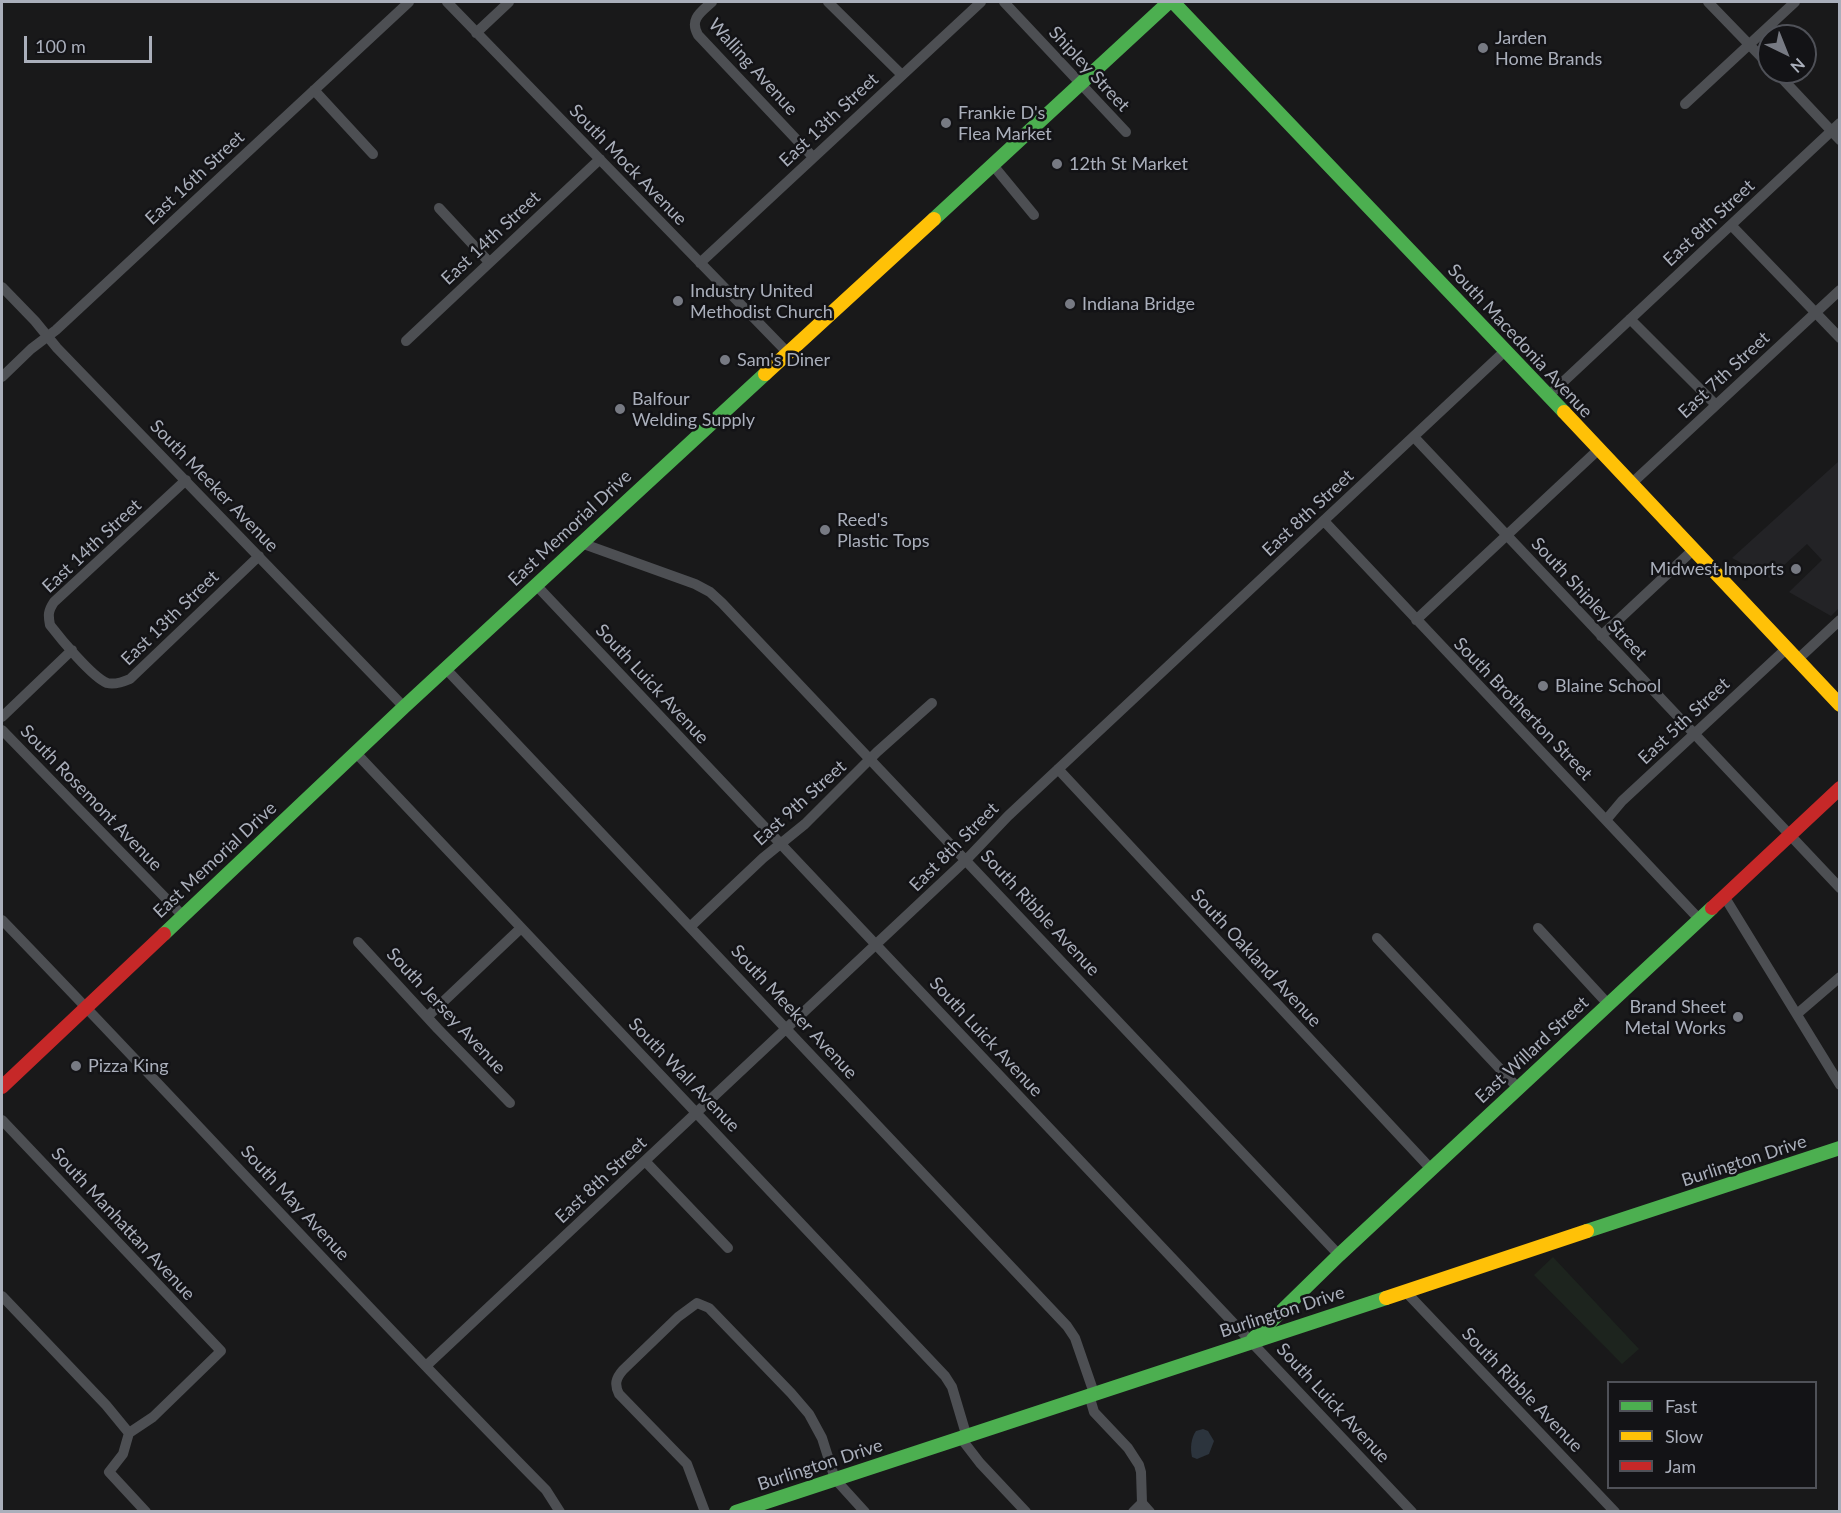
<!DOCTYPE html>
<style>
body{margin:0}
#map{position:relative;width:1841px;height:1513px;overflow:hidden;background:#19191a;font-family:Lato,sans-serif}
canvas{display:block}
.frame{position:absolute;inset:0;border:3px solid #aaafbb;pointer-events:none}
.legend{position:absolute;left:1607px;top:1381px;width:210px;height:108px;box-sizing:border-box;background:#131316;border:2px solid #4f5158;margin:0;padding:8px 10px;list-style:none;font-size:18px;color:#aaafbb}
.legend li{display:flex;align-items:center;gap:12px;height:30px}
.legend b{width:30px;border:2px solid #4f5158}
.north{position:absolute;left:1757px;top:24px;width:60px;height:60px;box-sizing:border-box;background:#131316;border:2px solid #4f5158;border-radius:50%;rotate:137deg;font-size:16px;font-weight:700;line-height:24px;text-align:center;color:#aaafbb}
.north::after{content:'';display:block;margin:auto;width:21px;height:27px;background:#777a83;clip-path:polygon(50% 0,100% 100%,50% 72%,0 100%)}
.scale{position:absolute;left:24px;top:36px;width:128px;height:27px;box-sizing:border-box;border:3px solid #aaafbb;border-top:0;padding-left:8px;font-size:18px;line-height:21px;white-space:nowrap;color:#aaafbb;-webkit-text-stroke:4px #131316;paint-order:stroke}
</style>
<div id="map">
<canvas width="1841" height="1513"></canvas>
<div class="frame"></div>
<ul class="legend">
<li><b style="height:8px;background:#4caf50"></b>Fast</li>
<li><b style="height:8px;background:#ffc107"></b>Slow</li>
<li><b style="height:8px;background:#c62828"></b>Jam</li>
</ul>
<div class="north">N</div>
<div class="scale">100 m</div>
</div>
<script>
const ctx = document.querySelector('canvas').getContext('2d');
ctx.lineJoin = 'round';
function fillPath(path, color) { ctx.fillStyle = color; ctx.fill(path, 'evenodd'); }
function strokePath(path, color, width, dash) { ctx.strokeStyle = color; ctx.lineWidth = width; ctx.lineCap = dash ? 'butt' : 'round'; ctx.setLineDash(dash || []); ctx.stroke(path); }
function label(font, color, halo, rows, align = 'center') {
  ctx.font = font + ' Lato,sans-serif'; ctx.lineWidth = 5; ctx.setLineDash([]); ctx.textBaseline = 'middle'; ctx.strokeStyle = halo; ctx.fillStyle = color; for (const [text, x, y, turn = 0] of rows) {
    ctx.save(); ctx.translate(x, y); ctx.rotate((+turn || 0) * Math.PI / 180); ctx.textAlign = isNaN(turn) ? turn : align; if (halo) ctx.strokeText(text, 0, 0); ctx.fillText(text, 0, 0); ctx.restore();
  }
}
const built = new Path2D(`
 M 1839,461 L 1839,608 L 1831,616 L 1789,592 L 1822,560 L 1807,544 L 1770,578 L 1732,558 Z`);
const green = new Path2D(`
 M 1553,1257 L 1639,1349 L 1622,1364 L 1534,1275 Z`);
const water = new Path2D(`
 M 1203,1429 L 1208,1431 L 1214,1441 L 1209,1454 L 1197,1459 L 1192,1457 C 1190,1448 1191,1438 1196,1431 Z`);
const street = new Path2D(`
 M 447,2 L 787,352
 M 712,2 C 701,12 689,19 698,35 L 813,157
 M 828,2 L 902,75
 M 1004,2 L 1126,132
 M 1708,2 L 1769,65
 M 476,33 L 509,2
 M 1776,72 L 1840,140
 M 314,90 L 373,154
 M 1685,104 L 1795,2
 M 992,164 L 1034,215
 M 439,208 L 489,262
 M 1731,225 L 1840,338
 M 700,263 L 981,2
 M 2,287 L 35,321 L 57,348 L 404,707
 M 1630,319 L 1715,404
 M 406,341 L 600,159
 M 2,377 L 31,349 L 56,330 L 409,2
 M 1548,396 L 1840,123
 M 1414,437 L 1840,888
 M 186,480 L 54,602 C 48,611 48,615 50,625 C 60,638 92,677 107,683 C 115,685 123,682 130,679 L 259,556
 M 1631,484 L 1840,290
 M 1324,521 L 1699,919
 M 581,543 L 695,584 L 710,592 L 722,603 L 1339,1255
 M 536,585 L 1412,1512
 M 1416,620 L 1598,450
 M 1601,636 L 1693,550
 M 1797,660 L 1840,620
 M 446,669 L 1067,1326 L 1075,1338 L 1094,1393
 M 2,717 L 72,650
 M 2,730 L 182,915
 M 356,753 L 945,1376 L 952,1387 L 966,1434
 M 1058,769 L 1431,1169
 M 1606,820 L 1622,801 L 1786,649
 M 1724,896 L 1840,1085
 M 2,920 C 185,1109 361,1303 546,1490 L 560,1512
 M 690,927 L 763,858 L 805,824 L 877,752 L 932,703
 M 1538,928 L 1608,1004
 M 1377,938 L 1518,1088
 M 358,942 L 438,1029 L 510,1103
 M 1797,1014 L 1840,977
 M 427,1017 L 521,928
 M 2,1120 L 221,1351 L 153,1417 L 129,1433
 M 645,1161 L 728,1248
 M 1405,1291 L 1615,1512
 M 2,1296 L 106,1405 L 129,1433 L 123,1454 L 109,1472 L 146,1512
 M 426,1366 L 967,859 L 1008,816 L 1505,351
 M 1089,1395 L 1094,1412 L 1128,1448 L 1139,1465 L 1141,1472 L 1142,1503 L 1150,1512
 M 960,1437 L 980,1463 L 1026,1512
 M 705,1512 L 687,1464 L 619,1394 C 614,1384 616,1378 623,1370 L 678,1317 L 697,1303 L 709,1308 L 791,1393 L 809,1414 L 822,1438 L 835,1479 L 865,1512
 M 1133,1512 L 1142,1503`);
const fast = new Path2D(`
 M 1173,2 L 1564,412
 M 934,219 L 1169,2
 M 164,934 L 404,707 L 765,374
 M 1587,1231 L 1840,1148
 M 1253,1339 L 1339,1255 L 1712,908
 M 736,1512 L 1386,1298`);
const slow = new Path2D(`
 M 765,374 L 934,219
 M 1564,412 L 1840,705
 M 1386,1298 L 1587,1231`);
const jam = new Path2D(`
 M 1712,908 L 1840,788
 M 2,1087 L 164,934`);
const markers = [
 [1483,48,6,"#777a83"],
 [946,123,6,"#777a83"],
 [1057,164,6,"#777a83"],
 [678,301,6,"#777a83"],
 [1070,304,6,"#777a83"],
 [725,360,6,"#777a83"],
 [620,409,6,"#777a83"],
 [825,530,6,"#777a83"],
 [1796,569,6,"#777a83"],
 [1543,686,6,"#777a83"],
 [1738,1017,6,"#777a83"],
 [76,1066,6,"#777a83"]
];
const poiNames = [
 ["Jarden",1495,38],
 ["Home Brands",1495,59],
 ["Frankie D's",958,113],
 ["Flea Market",958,134],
 ["12th St Market",1069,164],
 ["Industry United",690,291],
 ["Methodist Church",690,312],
 ["Indiana Bridge",1082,304],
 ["Sam's Diner",737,360],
 ["Balfour",632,399],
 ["Welding Supply",632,420],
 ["Reed's",837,520],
 ["Plastic Tops",837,541],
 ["Midwest Imports",1784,569,"right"],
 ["Blaine School",1555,686],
 ["Brand Sheet",1726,1007,"right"],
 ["Metal Works",1726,1028,"right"],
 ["Pizza King",88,1066]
];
const streetNames = [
 ["Walling Avenue",753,67,48],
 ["Shipley Street",1089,69,47],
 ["East 13th Street",829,120,-43],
 ["South Mock Avenue",628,165,46],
 ["East 16th Street",195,178,-43],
 ["East 8th Street",1709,223,-43],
 ["East 14th Street",491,238,-43],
 ["South Macedonia Avenue",1520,341,47],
 ["East 7th Street",1724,375,-43],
 ["South Meeker Avenue",214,486,46],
 ["East 8th Street",1308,513,-43],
 ["East Memorial Drive",570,528,-43],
 ["East 14th Street",92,546,-43],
 ["South Shipley Street",1589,599,47],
 ["East 13th Street",170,618,-44],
 ["South Luick Avenue",652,684,47],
 ["South Brotherton Street",1523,709,46],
 ["East 5th Street",1684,721,-43],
 ["South Rosemont Avenue",91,798,46],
 ["East 9th Street",800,803,-42],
 ["East 8th Street",954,847,-45],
 ["East Memorial Drive",215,860,-43],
 ["South Ribble Avenue",1040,913,47],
 ["South Oakland Avenue",1256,958,47],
 ["South Jersey Avenue",446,1011,47],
 ["South Meeker Avenue",794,1012,47],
 ["South Luick Avenue",986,1037,47],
 ["East Willard Street",1532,1050,-43],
 ["South Wall Avenue",684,1075,46],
 ["Burlington Drive",1744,1161,-18],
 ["East 8th Street",601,1180,-43],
 ["South May Avenue",295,1203,47],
 ["South Manhattan Avenue",123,1224,47],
 ["Burlington Drive",1282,1312,-18],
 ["South Ribble Avenue",1522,1390,46],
 ["South Luick Avenue",1333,1403,47],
 ["Burlington Drive",820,1465,-18]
];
fillPath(built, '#232326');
fillPath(green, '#1d241e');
fillPath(water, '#2c343d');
strokePath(street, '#4d4f53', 10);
strokePath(fast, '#4caf50', 14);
strokePath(slow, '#ffc107', 14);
strokePath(jam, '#c62828', 14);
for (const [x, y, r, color] of markers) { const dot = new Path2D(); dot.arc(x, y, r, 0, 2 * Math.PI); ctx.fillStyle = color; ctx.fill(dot); strokePath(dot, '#131316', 2); }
label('18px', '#aaafbb', '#131316', poiNames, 'left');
label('18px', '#aaafbb', '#131316', streetNames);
</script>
